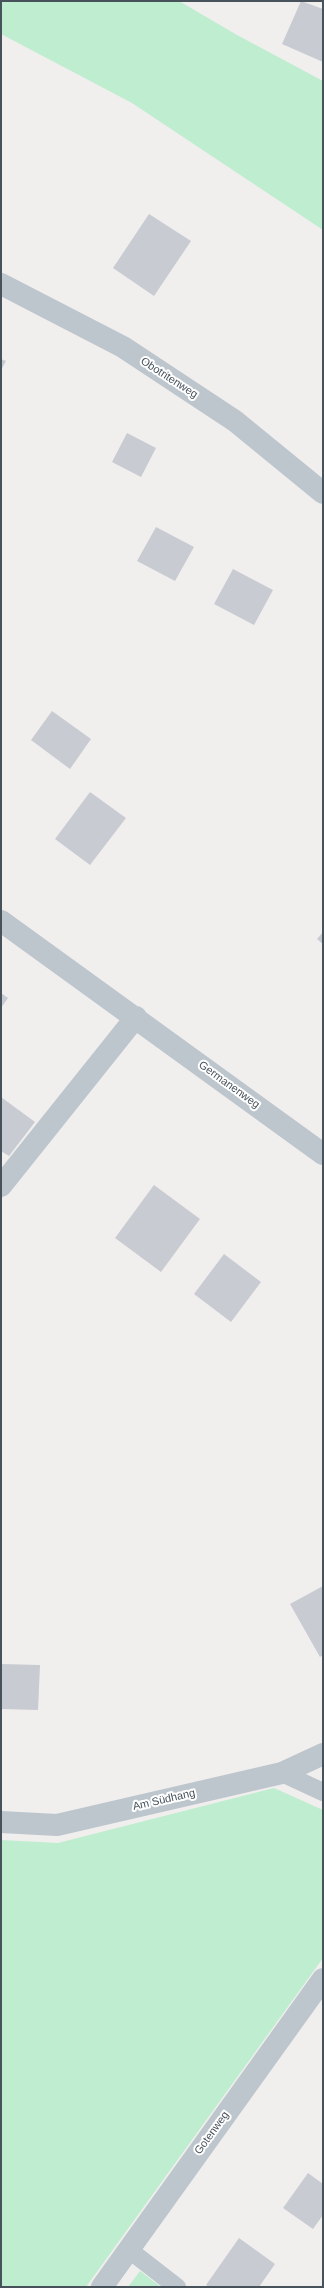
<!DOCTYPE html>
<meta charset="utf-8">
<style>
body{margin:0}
#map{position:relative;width:324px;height:2288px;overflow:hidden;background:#f1eeee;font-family:Arial,sans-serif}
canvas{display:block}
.frame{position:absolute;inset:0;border:2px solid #47525b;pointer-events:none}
</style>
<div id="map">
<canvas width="324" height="2288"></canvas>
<div class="frame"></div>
</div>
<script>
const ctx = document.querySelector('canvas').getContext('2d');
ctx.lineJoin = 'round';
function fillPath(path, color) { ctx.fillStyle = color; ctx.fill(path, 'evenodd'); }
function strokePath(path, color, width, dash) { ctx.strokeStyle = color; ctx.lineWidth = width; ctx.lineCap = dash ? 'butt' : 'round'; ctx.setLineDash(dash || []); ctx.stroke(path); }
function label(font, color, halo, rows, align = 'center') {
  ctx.font = font + ' Arial,sans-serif'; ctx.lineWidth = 4; ctx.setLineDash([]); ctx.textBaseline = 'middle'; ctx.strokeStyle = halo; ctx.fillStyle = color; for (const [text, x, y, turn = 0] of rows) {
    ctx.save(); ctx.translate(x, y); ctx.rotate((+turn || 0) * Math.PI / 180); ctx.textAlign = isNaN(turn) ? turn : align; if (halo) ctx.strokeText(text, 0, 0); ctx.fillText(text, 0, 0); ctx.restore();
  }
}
const green = new Path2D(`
 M 1,1 L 179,1 L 237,35 L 323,81 L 323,230 L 132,103 L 1,34 Z
 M 274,1788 L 323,1810 L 323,1958 L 86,2287 L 1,2287 L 1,1840 L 58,1843 Z
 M 140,2271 L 161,2287 L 128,2287 Z`);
const building = new Path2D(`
 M 301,1 L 323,9 L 323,62 L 282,44 Z
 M 149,214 L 191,241 L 154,296 L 113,268 Z
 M 1,359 L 6,361 L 1,370 Z
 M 127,433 L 156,448 L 141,477 L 112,462 Z
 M 156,527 L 194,547 L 175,581 L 137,561 Z
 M 233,569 L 273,590 L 254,625 L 214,604 Z
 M 52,711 L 91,739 L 70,769 L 31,740 Z
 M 90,792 L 126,818 L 90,865 L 55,839 Z
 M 323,932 L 323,944 L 317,939 Z
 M 1,993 L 8,998 L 1,1008 Z
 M 1,1097 L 35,1122 L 9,1156 L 1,1151 Z
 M 154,1185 L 200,1219 L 161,1272 L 115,1238 Z
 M 224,1254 L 261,1282 L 231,1322 L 194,1294 Z
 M 323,1586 L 323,1655 L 320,1657 L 290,1604 Z
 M 1,1664 L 40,1665 L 38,1710 L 1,1709 Z
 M 308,2173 L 323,2184 L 323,2215 L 313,2229 L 283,2208 Z
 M 239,2238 L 275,2264 L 259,2287 L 209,2287 L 206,2285 Z`);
const lane = new Path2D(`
 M 282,1773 L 323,1792
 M 128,2249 L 177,2287`);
const street = new Path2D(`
 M 1,284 L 123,347 L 235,421 L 323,493
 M 1,921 L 323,1154
 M 1,1186 L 136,1017
 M 1,1822 L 57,1825 L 282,1773 L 323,1754
 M 102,2287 L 323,1979`);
const streetNames = [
 ["Obotritenweg",169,378,33],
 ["Germanenweg",229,1085,36],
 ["Am Südhang",164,1800,-13],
 ["Gotenweg",212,2133,-54]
];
fillPath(green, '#beedcf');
fillPath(building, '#c8cbd1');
strokePath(lane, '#bdc6cd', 18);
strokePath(street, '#bdc6cd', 22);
label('11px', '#47525b', '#fff', streetNames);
</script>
